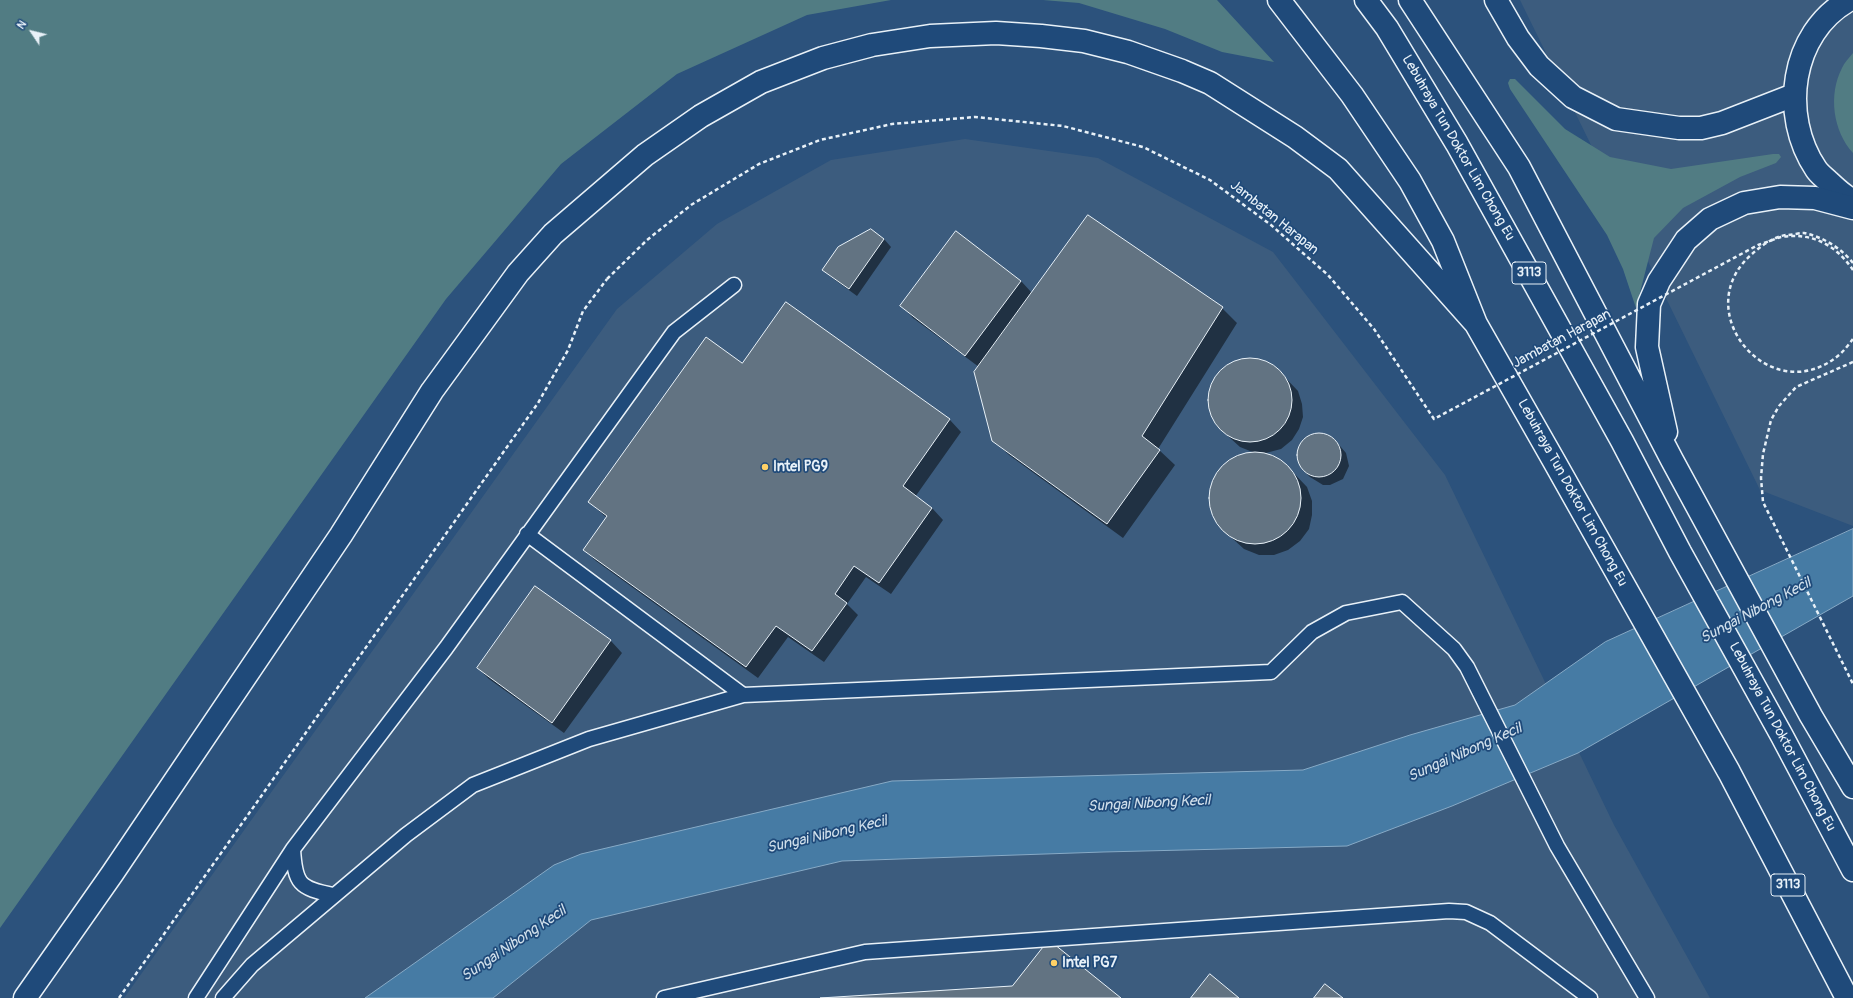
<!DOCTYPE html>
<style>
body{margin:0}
#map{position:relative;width:1853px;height:998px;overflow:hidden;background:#2c527c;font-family:Pangolin,sans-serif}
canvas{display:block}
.north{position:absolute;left:12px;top:12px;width:40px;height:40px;-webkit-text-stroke:3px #1f4a7a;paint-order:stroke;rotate:305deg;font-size:11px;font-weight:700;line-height:16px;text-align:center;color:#e8f1f8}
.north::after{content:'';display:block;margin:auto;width:14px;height:18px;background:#e8f1f8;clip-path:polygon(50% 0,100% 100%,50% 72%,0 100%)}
</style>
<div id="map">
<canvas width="1853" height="998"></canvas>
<div class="north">N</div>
</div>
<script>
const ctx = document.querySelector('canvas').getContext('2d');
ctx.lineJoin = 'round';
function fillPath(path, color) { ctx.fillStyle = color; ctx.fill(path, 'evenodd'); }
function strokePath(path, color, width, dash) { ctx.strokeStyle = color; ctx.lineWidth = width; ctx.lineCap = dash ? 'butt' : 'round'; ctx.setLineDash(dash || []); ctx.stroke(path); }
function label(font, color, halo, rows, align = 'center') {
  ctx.font = font + ' Pangolin,sans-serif'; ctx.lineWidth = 3.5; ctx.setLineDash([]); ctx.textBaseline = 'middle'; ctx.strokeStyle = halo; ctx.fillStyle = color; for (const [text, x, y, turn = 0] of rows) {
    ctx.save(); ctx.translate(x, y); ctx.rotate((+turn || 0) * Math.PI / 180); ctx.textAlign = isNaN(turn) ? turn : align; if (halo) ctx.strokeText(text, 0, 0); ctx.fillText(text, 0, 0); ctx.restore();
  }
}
const built = new Path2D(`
 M 1520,0 L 1853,0 L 1853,526 L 1760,490 Z
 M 965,139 L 1098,158 L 1273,252 L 1445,475 L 1614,825 L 1710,998 L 124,998 L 617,309 L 717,224 L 831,160 Z`);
const green = new Path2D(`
 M 0,0 L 891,0 L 807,15 L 677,74 L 561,164 L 446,299 L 0,928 Z
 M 1043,0 L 1217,0 L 1274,62 L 1222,52 L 1165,29 L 1079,3 Z
 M 1853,53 L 1853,153 C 1833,131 1828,95 1842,68 C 1844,63 1849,58 1853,53 Z
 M 1510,79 L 1515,79 L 1565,129 L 1610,157 L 1671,169 L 1773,154 L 1779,154 L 1781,157 L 1776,163 L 1740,177 L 1683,208 L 1654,238 L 1636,308 L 1623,269 L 1607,235 L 1510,89 L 1508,83 Z`);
const water = new Path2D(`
 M 1853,529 L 1853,596 L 1578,753 L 1452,806 L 1347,846 L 1103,852 L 842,861 L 591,920 L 493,998 L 365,998 L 554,865 L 581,854 L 892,781 L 1303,770 L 1410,735 L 1515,705 L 1605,642 Z`);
const shadow = new Path2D(`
 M 956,232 L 1021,281 L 1032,293 L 1222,308 L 1237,323 L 1158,449 L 1175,465 L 1123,538 L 1009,455 L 993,440 L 979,367 L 913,318 L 902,306 Z
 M 884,239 L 891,247 L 857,296 L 831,277 L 823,270 Z
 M 786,303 L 950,420 L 961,432 L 915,497 L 932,508 L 943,520 L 891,594 L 866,577 L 847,604 L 858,615 L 824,662 L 788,637 L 758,678 L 596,561 L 584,550 L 607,518 L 589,502 L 742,364 Z
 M 1254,359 L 1266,362 L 1277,369 L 1298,391 L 1302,404 L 1303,417 L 1299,429 L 1292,440 L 1281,449 L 1262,454 L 1272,456 L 1285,464 L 1307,487 L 1312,501 L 1312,515 L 1309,529 L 1300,541 L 1288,550 L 1274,555 L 1259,555 L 1244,549 L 1233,539 L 1221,527 L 1213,514 L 1210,499 L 1213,484 L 1219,471 L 1230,461 L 1243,455 L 1255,453 L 1240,447 L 1217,426 L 1211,413 L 1209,399 L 1212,385 L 1218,374 L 1228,365 L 1240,360 Z
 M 1314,434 L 1321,434 L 1334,439 L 1346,453 L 1349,466 L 1343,479 L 1330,485 L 1323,485 L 1310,477 L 1302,469 L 1298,455 L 1303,442 Z
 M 536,587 L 611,641 L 622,653 L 564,733 L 489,679 L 478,668 Z`);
const building = new Path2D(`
 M 1088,215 L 1223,307 L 1142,436 L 1160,450 L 1107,524 L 992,441 L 974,372 Z
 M 871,229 L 884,239 L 849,289 L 822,270 L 838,247 Z
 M 956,231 L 1021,281 L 965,356 L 900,306 Z
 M 786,302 L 950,419 L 903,486 L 932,508 L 879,583 L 854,566 L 835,594 L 847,603 L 812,651 L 776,626 L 746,667 L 583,550 L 607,516 L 588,502 L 706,337 L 742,363 Z
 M1208 400a42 42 0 1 1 84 0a42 42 0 1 1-84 0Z
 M1297 455a22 22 0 1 1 44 0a22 22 0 1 1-44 0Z
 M1209 498a46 46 0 1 1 92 0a46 46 0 1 1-92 0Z
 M 535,586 L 611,640 L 552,723 L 477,668 Z
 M 1049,940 L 1121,998 L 820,998 L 1012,986 Z
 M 1210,974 L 1239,998 L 1191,998 Z
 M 1325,984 L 1343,998 L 1314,998 Z`);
const path = new Path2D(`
 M 1853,263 C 1841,248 1823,237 1804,233 C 1799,233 1792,235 1786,235 C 1773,237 1761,246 1752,254 C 1686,311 1771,412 1839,355 C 1844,351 1849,344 1853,339
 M 1853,362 L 1796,387 L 1779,406 L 1771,420 L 1763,454 L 1761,478 L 1763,502 L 1853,684
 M 119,998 L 538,403 L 568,350 L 583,311 L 607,279`);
const service = new Path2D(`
 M 527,534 L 743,695
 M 293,849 C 295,884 299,888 333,895
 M 196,998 L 293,849 L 446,648 L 674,332 L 734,285
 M 223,998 L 252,965 L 406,835 L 473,785 L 589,739 L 743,695 L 1271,672 L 1312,632 L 1346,613 L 1402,602 L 1454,649 L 1467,667 L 1557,846 L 1647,998
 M 664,998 L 865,952 L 1449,911 L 1466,912 L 1490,923 L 1590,998`);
const primary = new Path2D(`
 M 1496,0 L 1518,38 L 1539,66 L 1573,97 L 1616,119 L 1679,128 L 1701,128 L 1722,123 L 1794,95
 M 1849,0 C 1790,33 1780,116 1816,169 C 1819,174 1825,178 1829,182 C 1837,189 1843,196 1853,200`);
const trunk = new Path2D(`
 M 1279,0 L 1352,95 L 1410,181 L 1443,241 L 1476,324 L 1554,461 L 1729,772 L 1847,998
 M 1366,0 L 1387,28 L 1457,144 L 1622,441 L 1680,552 L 1782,736 L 1853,870
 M 1410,0 L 1519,167 L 1672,460 L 1811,716 L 1853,787
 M 1666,432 L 1647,347 L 1649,304 L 1659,281 L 1686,240 L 1710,219 L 1744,203 L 1780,197 L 1815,198 L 1853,208
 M 25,998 L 112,874 L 341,535 L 432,391 L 518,273 L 553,234 L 645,155 L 701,116 L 761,82 L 823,58 L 872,45 L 930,36 L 996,33 L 1041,36 L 1084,41 L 1128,52 L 1182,71 L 1210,83 L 1295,137 L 1338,169 L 1476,324`);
const pathBridge = new Path2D(`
 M 607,279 L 647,240 L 691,205 L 759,164 L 820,140 L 892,124 L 975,117 L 1063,126 L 1143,147 L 1210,180 L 1271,225 L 1328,275 L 1374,329 L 1434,419 L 1758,245 C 1765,243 1774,239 1781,237 C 1812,232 1836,245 1853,270`);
const markers = [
 [765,467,4,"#ffd166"],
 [1054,963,4,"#ffd166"]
];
const shields = [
 [1529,273,34],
 [1788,885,34]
];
const shieldNames = [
 ["3113",1529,273],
 ["3113",1788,885]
];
const streetNames = [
 ["Lebuhraya Tun Doktor Lim Chong Eu",1458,148,60],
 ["Jambatan Harapan",1274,218,39],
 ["Jambatan Harapan",1562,339,-28],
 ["Lebuhraya Tun Doktor Lim Chong Eu",1572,493,61],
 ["Lebuhraya Tun Doktor Lim Chong Eu",1782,737,62]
];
const poiNames = [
 ["Intel PG9",773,467],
 ["Intel PG7",1062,963]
];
const waterNames = [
 ["Sungai Nibong Kecil",1756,611,-28],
 ["Sungai Nibong Kecil",1465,753,-24],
 ["Sungai Nibong Kecil",1149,804,-3],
 ["Sungai Nibong Kecil",827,835,-13],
 ["Sungai Nibong Kecil",514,944,-34]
];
fillPath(built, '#3c5c7e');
fillPath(green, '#517c83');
fillPath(water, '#467ba4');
strokePath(water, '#87aac6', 1);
fillPath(shadow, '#0007');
fillPath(building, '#627382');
strokePath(building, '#e8f1f8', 1);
strokePath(service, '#e8f1f8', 17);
strokePath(primary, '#e8f1f8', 25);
strokePath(trunk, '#e8f1f8', 25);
strokePath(path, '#e8f1f8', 2.5, [4, 3]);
strokePath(service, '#1f4a7a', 14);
strokePath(primary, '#1f4a7a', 22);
strokePath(trunk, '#1f4a7a', 22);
strokePath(pathBridge, '#e8f1f8', 2.5, [4, 3]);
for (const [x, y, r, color] of markers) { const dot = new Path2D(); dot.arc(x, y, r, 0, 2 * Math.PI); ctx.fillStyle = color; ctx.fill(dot); strokePath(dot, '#1f4a7a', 1.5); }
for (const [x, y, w] of shields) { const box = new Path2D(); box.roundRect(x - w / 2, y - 11, w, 22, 3); ctx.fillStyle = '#1f4a7a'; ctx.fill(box); strokePath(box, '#e8f1f8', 1); }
label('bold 13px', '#e8f1f8', null, shieldNames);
label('14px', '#e8f1f8', '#1f4a7a', streetNames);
label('bold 14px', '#e8f1f8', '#1f4a7a', poiNames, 'left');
label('italic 15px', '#d0dfeb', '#1f4a7a', waterNames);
</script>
